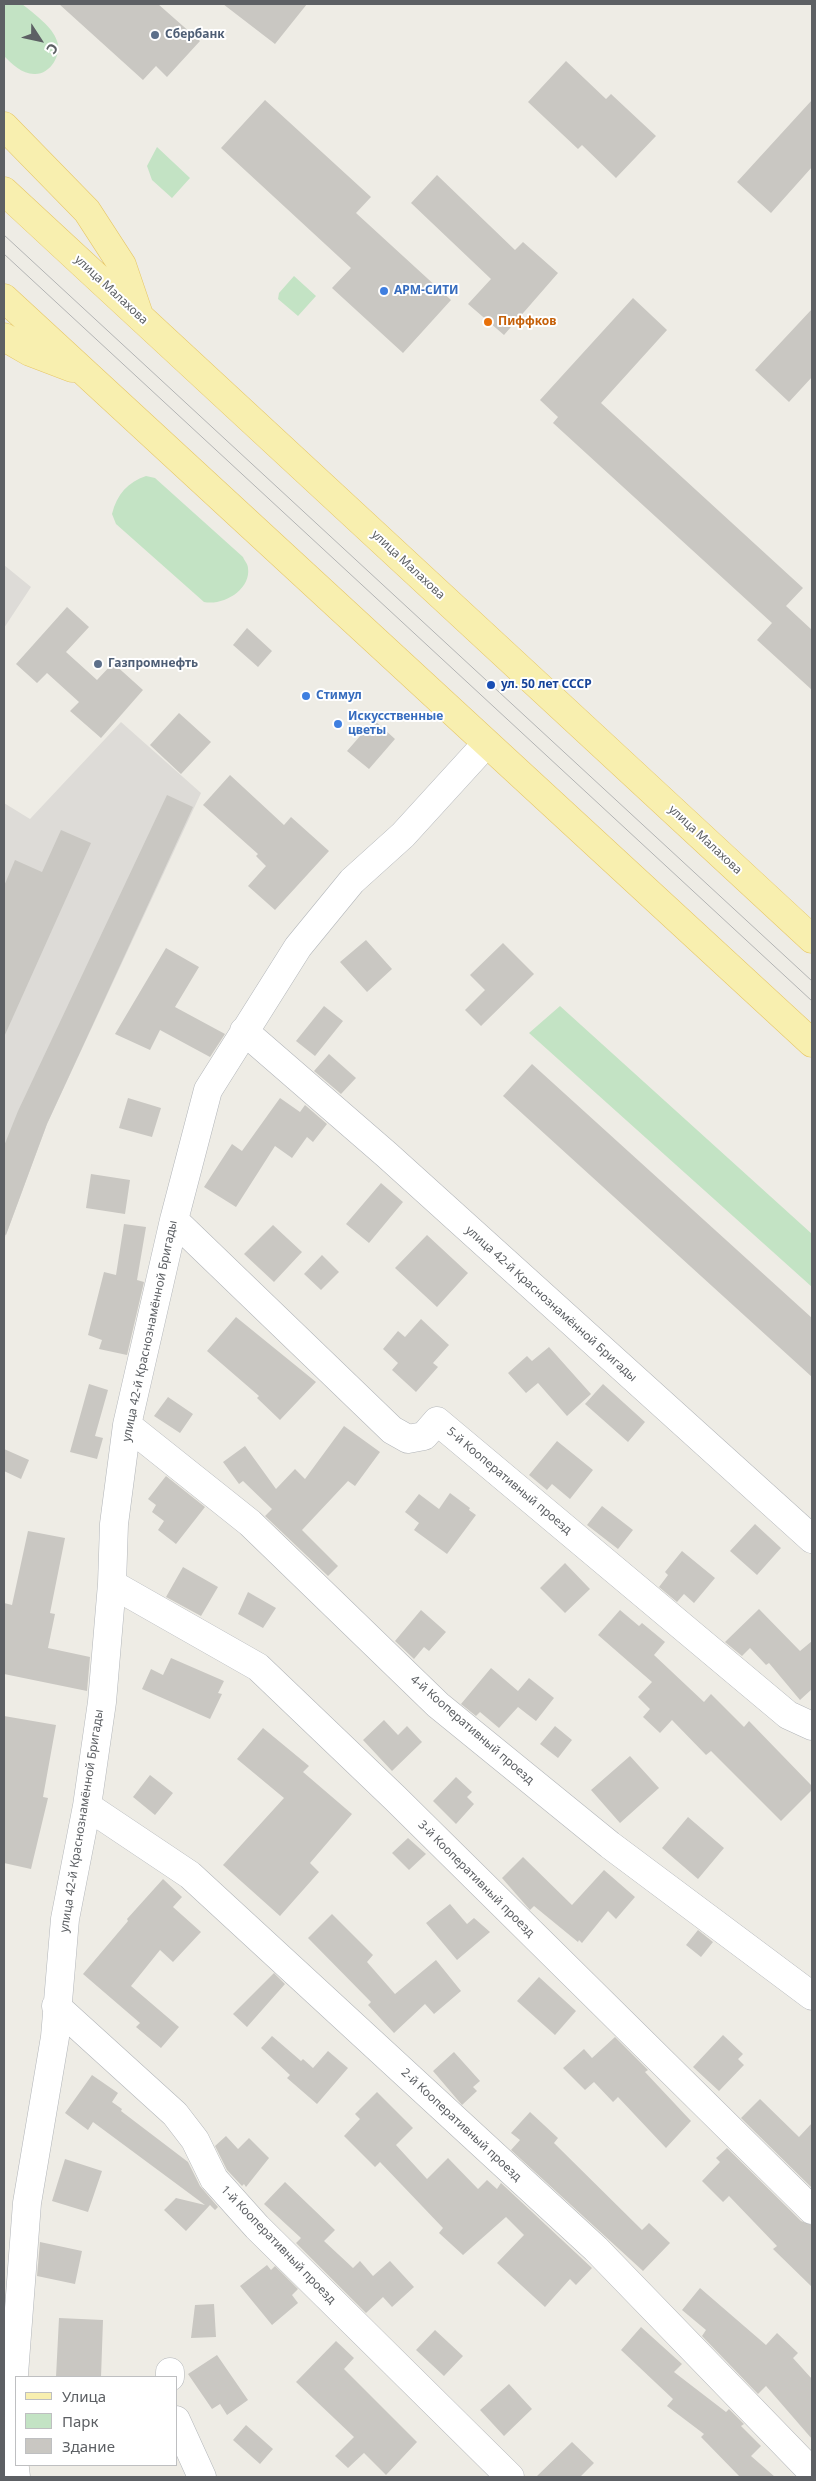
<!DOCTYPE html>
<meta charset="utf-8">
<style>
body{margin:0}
#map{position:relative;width:816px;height:2481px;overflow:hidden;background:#eeece5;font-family:"Noto Sans",sans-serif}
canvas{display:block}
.frame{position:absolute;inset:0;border:5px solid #5d6064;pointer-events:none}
.legend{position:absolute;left:15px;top:2376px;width:162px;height:90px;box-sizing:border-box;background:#fff;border:1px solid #bebfc1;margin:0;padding:6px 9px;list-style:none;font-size:15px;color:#5d6064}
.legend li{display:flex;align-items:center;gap:10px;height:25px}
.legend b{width:25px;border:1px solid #bebfc1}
.north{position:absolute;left:15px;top:15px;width:50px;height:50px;-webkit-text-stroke:4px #fff;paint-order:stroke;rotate:125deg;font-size:14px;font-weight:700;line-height:20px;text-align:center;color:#5d6064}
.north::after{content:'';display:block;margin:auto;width:18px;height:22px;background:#5d6064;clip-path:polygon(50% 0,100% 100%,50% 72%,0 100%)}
</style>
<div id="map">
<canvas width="816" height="2481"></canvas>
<div class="frame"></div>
<ul class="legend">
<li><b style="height:6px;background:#f8efaf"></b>Улица</li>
<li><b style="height:14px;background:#c3e3c4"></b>Парк</li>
<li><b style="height:14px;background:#c9c7c2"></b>Здание</li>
</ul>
<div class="north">С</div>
</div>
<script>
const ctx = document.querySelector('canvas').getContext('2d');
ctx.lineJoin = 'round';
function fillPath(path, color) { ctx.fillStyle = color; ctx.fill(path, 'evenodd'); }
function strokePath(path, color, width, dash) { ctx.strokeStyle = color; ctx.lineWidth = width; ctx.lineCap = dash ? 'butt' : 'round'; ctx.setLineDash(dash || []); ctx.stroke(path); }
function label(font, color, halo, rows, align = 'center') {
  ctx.font = font + ' "Noto Sans",sans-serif'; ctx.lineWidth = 4; ctx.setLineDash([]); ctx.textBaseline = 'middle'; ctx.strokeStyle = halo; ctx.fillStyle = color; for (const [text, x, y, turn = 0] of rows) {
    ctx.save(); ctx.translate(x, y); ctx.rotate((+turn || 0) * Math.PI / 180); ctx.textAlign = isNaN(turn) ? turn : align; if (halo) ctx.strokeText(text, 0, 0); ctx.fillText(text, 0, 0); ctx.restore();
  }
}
const industrial = new Path2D(`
 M 4,565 L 31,587 L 4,628 Z
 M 121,722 L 201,793 L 47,1124 L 4,1240 L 4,803 L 30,819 Z`);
const green = new Path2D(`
 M 4,4 L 22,4 C 33,13 53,27 57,41 C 62,55 50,75 34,74 C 22,74 12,64 4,56 Z
 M 157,147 L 190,178 L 172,198 L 152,180 L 147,166 Z
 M 294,276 L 316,296 L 298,316 L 278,299 L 279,293 Z
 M 146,476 L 155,478 L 243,557 C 244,560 248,564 248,568 C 251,590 223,606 204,602 L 116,524 L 112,514 C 117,494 128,482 146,476 Z
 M 560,1006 L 812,1234 L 812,1287 L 529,1033 Z`);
const building = new Path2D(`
 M 59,4 L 158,4 L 200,41 L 167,77 L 156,66 L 143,80 Z
 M 223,4 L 307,4 L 275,44 Z
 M 566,61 L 606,99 L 611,94 L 656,136 L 616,178 L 582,145 L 578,149 L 528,102 Z
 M 265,100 L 371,197 L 356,213 L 451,300 L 403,353 L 332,288 L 351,268 L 221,148 Z
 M 812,100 L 812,167 L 771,213 L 737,182 Z
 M 437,175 L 515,250 L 523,242 L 558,273 L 504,335 L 468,304 L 491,279 L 411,203 Z
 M 633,298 L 667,330 L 601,403 L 803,588 L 786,606 L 812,630 L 812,690 L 757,640 L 772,623 L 553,423 L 558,417 L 540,400 Z
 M 812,309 L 812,377 L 789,402 L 755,370 Z
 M 67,607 L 89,627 L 66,652 L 97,680 L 113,663 L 143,690 L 101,738 L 70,711 L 79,702 L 47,673 L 37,683 L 16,664 Z
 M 247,628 L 272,651 L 258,667 L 233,645 Z
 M 179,713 L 211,742 L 181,774 L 150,745 Z
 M 374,720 L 395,739 L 369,769 L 347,751 Z
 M 230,775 L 284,825 L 291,817 L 329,851 L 275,910 L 248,886 L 266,866 L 256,856 L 258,854 L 203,805 Z
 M 167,795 L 193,807 L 47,1124 L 6,1235 L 4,1234 L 4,1146 L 18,1111 Z
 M 61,830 L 91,843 L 4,1037 L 4,886 L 15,860 L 42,872 Z
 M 366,940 L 392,969 L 367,992 L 340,962 Z
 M 503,943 L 534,974 L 481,1026 L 465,1010 L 485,990 L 470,975 Z
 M 166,948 L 199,967 L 175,1007 L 225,1034 L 210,1057 L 160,1030 L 150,1050 L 115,1034 Z
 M 324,1006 L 343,1021 L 315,1056 L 296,1041 Z
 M 329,1054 L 356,1078 L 341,1094 L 314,1071 Z
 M 532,1064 L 812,1318 L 812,1377 L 503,1096 Z
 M 128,1098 L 161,1108 L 152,1137 L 119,1128 Z
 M 280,1098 L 300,1112 L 305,1105 L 327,1124 L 313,1142 L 307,1137 L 292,1158 L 275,1146 L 236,1207 L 204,1187 L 232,1144 L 242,1151 Z
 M 91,1174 L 130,1180 L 125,1214 L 86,1208 Z
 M 381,1183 L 403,1202 L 369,1243 L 346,1224 Z
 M 124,1224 L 146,1227 L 137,1280 L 144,1282 L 127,1355 L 99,1349 L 102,1340 L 88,1335 L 104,1272 L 116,1275 Z
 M 273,1225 L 302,1252 L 274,1282 L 244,1254 Z
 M 427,1235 L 468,1273 L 437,1307 L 395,1268 Z
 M 322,1255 L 339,1272 L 321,1290 L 304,1274 Z
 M 236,1317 L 316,1382 L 280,1420 L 257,1398 L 259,1396 L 207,1351 Z
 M 421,1319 L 449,1345 L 433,1363 L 438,1367 L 416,1392 L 392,1370 L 398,1363 L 383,1349 L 398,1331 L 405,1337 Z
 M 549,1347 L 591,1394 L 567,1416 L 538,1383 L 526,1393 L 508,1373 L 527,1356 L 532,1361 Z
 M 89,1384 L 108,1390 L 95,1436 L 103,1438 L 97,1459 L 70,1452 Z
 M 603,1384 L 645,1422 L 628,1442 L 585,1404 Z
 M 168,1397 L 193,1414 L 180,1433 L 154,1416 Z
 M 344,1426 L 380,1452 L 355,1486 L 348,1481 L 302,1530 L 338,1566 L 328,1576 L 265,1516 L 272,1509 L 243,1481 L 239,1484 L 223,1462 L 245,1446 L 276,1489 L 295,1469 L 305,1479 Z
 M 557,1441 L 593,1470 L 570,1499 L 552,1484 L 547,1490 L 529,1475 Z
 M 4,1449 L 29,1460 L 21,1479 L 4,1471 Z
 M 166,1476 L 205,1507 L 176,1544 L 158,1530 L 164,1521 L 152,1512 L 156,1505 L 148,1499 Z
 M 450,1493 L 470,1508 L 469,1510 L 476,1515 L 447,1554 L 414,1530 L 419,1523 L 405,1512 L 419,1494 L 439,1509 Z
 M 602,1506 L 633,1530 L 618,1549 L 587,1525 Z
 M 755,1524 L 781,1548 L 757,1575 L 730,1551 Z
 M 28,1531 L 65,1538 L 50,1613 L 55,1614 L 48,1648 L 90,1657 L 87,1691 L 4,1674 L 4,1603 L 12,1605 Z
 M 682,1551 L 715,1578 L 694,1603 L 684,1594 L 677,1602 L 659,1587 L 668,1575 L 665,1572 Z
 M 565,1563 L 590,1589 L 565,1613 L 540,1588 Z
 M 183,1567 L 218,1587 L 201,1616 L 166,1597 Z
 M 248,1592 L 276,1608 L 263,1628 L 238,1614 Z
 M 759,1609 L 800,1651 L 812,1641 L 812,1689 L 800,1700 L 769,1663 L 766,1665 L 750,1648 L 742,1656 L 725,1642 Z
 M 421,1610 L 446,1632 L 429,1651 L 424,1647 L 414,1659 L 395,1641 Z
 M 620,1610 L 639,1626 L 642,1623 L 665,1642 L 654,1655 L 704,1702 L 711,1694 L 744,1727 L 749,1721 L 812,1786 L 812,1790 L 781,1821 L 711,1751 L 706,1755 L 672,1720 L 660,1733 L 643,1717 L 650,1709 L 638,1697 L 652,1682 L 598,1635 Z
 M 171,1658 L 224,1681 L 218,1693 L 222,1694 L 210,1719 L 142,1689 L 151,1669 L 163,1675 Z
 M 491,1668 L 518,1691 L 529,1678 L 554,1698 L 536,1721 L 518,1707 L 499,1728 L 480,1712 L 476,1716 L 461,1704 Z
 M 4,1716 L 56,1725 L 43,1797 L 48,1798 L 31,1869 L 4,1863 Z
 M 384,1720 L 398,1735 L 407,1726 L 422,1742 L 392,1771 L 363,1740 Z
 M 555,1726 L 572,1740 L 558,1758 L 540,1744 Z
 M 263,1728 L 309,1766 L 303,1772 L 352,1814 L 310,1863 L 319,1872 L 280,1916 L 223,1865 L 284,1798 L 237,1759 Z
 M 630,1756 L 659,1788 L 620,1823 L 591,1790 Z
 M 150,1775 L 173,1793 L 155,1815 L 133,1797 Z
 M 456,1777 L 472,1792 L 467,1797 L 474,1804 L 456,1824 L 433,1801 Z
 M 688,1817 L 724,1848 L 698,1879 L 662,1848 Z
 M 408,1838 L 426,1854 L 409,1870 L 392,1853 Z
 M 523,1857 L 572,1905 L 604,1870 L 635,1897 L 616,1919 L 608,1911 L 582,1943 L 579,1940 L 578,1942 L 534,1906 L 530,1910 L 502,1878 Z
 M 163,1879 L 182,1897 L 173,1907 L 201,1932 L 173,1962 L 160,1950 L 131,1986 L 179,2027 L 161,2048 L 136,2027 L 140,2023 L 83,1974 L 128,1921 L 127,1919 Z
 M 450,1904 L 467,1924 L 474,1918 L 490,1932 L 457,1960 L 426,1923 Z
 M 332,1914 L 373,1955 L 367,1962 L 395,1994 L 436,1960 L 461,1991 L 434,2014 L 425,2004 L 394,2033 L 368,2005 L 371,2002 L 308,1938 Z
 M 698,1930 L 713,1942 L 701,1957 L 686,1945 Z
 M 274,1973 L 285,1984 L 247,2027 L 233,2014 Z
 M 539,1977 L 576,2011 L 555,2035 L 517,2001 Z
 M 723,2035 L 743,2054 L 738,2059 L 744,2065 L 719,2091 L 693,2067 Z
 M 272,2036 L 301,2061 L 303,2059 L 313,2068 L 328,2051 L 348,2068 L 317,2104 L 287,2078 L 290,2075 L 261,2048 Z
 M 615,2037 L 648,2070 L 645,2072 L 691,2121 L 666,2148 L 618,2097 L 613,2102 L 594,2082 L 585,2090 L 563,2068 L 584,2049 L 592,2058 Z
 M 454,2052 L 480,2081 L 473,2087 L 477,2091 L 462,2105 L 433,2071 Z
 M 92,2075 L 118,2093 L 112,2102 L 122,2109 L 121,2111 L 188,2162 L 200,2186 L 218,2207 L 215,2210 L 210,2205 L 186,2231 L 164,2210 L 176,2198 L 205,2205 L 93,2122 L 88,2130 L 65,2113 Z
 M 377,2092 L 413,2128 L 396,2145 L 427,2179 L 448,2158 L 478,2189 L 487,2180 L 497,2189 L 501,2183 L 592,2268 L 576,2285 L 570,2279 L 545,2307 L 497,2263 L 524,2235 L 506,2217 L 463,2255 L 439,2233 L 443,2228 L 380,2162 L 375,2167 L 344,2136 L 360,2119 L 355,2114 Z
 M 760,2099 L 799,2137 L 812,2123 L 812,2188 L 741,2118 Z
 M 530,2112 L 558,2138 L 554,2143 L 642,2230 L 649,2223 L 670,2243 L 643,2271 L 511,2150 L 520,2140 L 511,2133 Z
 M 226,2136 L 238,2149 L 249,2138 L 269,2158 L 246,2187 L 244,2184 L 242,2186 L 227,2170 L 215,2146 Z
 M 727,2148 L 801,2221 L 812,2225 L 812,2287 L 773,2249 L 777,2246 L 729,2196 L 723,2202 L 702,2181 L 720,2162 L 716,2158 Z
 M 65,2159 L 102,2171 L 88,2212 L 52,2201 Z
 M 285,2182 L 335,2230 L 324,2241 L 353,2268 L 360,2261 L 373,2276 L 390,2261 L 414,2287 L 392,2307 L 383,2297 L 366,2313 L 296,2243 L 301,2238 L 264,2204 Z
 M 40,2242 L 82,2251 L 75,2284 L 37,2276 Z
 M 267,2265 L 271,2270 L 275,2266 L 298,2289 L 292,2295 L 298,2303 L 272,2325 L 240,2286 Z
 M 700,2288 L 766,2345 L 777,2333 L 798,2353 L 793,2358 L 812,2379 L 812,2439 L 766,2386 L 758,2394 L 702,2336 L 706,2330 L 682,2310 Z
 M 214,2304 L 216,2337 L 191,2338 L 195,2305 Z
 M 59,2318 L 103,2320 L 101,2377 L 56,2377 Z
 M 641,2327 L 682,2364 L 674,2372 L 726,2412 L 729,2409 L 744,2424 L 741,2426 L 761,2446 L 751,2456 L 775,2477 L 740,2477 L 701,2437 L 704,2434 L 667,2406 L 673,2399 L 621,2350 Z
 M 435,2330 L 463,2356 L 444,2376 L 416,2350 Z
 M 336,2341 L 354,2358 L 344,2369 L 417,2442 L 386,2475 L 364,2453 L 348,2468 L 335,2456 L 354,2437 L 296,2382 Z
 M 217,2355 L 248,2400 L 227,2415 L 220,2404 L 212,2409 L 188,2374 Z
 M 509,2384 L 532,2409 L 504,2436 L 480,2410 Z
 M 246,2425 L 273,2449 L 260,2464 L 233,2440 Z
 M 572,2442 L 594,2463 L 580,2477 L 536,2477 Z`);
const minor = new Path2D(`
 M 244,1031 L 387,1155 L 812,1539
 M 174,1220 L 392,1430 L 408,1439 L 424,1436 L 437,1421 L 788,1715 L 812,1726
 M 127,1425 L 250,1523 L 438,1705 L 610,1845 L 812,1996
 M 112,1584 L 258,1667 L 395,1798 L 812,2210
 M 87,1806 L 190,1875 L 596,2249 L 812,2472
 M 56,2006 L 175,2114 L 195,2140 L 214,2179 L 257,2227 L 510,2477
 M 170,2372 L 170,2377
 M 176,2420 L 202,2477
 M 16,2477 L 10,2427 L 27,2203 L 55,2037 L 65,1919 L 87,1806 L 102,1702 L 112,1584 L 114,1524 L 127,1425 L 174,1220 L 208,1090 L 298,947 L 352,881 L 403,835 L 486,744`);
const major = new Path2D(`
 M 4,126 L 87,211 L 122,265 L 138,312
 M 4,191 L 812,939
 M 4,298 L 812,1043
 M 4,337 L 30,352 L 72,368`);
const tram = new Path2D(`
 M 4,235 L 812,981
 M 4,254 L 812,1001`);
const markers = [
 [155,35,5,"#5c6f8a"],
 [384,291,5,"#3f7fe0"],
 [488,322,5,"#e8710a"],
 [98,664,5,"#5c6f8a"],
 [491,685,5,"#1a4fb4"],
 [306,696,5,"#3f7fe0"],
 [338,724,5,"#3f7fe0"]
];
const serviceNames = [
 ["Сбербанк",165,35],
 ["Газпромнефть",108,664]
];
const streetNames = [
 ["улица Малахова",111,290,43],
 ["улица Малахова",408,565,43],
 ["улица Малахова",705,840,43],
 ["улица 42-й Краснознамённой Бригады",551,1304,42],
 ["улица 42-й Краснознамённой Бригады",150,1331,-78],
 ["5-й Кооперативный проезд",509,1481,40],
 ["4-й Кооперативный проезд",472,1730,41],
 ["улица 42-й Краснознамённой Бригады",82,1821,-81],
 ["3-й Кооперативный проезд",476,1879,45],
 ["2-й Кооперативный проезд",461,2125,43],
 ["1-й Кооперативный проезд",278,2245,46]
];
const shopNames = [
 ["АРМ-СИТИ",394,291],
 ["Стимул",316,696],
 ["Искусственные",348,717],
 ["цветы",348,731]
];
const foodNames = [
 ["Пиффков",498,322]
];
const transitNames = [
 ["ул. 50 лет СССР",501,685]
];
fillPath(industrial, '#dddbd7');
fillPath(green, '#c3e3c4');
fillPath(building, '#c9c7c2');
strokePath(minor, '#b2b5b9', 29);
strokePath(major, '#e6c666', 29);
strokePath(minor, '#fff', 28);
strokePath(major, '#f8efaf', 28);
strokePath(tram, '#b3b4b4', 1);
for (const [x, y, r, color] of markers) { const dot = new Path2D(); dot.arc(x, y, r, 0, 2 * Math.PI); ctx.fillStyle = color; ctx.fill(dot); strokePath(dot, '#fff', 2); }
label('bold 12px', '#4e5e75', '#fff', serviceNames, 'left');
label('12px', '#5d6064', '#fff', streetNames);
label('bold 12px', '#366cbe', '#fff', shopNames, 'left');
label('bold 12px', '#c56008', '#fff', foodNames, 'left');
label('bold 12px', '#164399', '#fff', transitNames, 'left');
</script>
